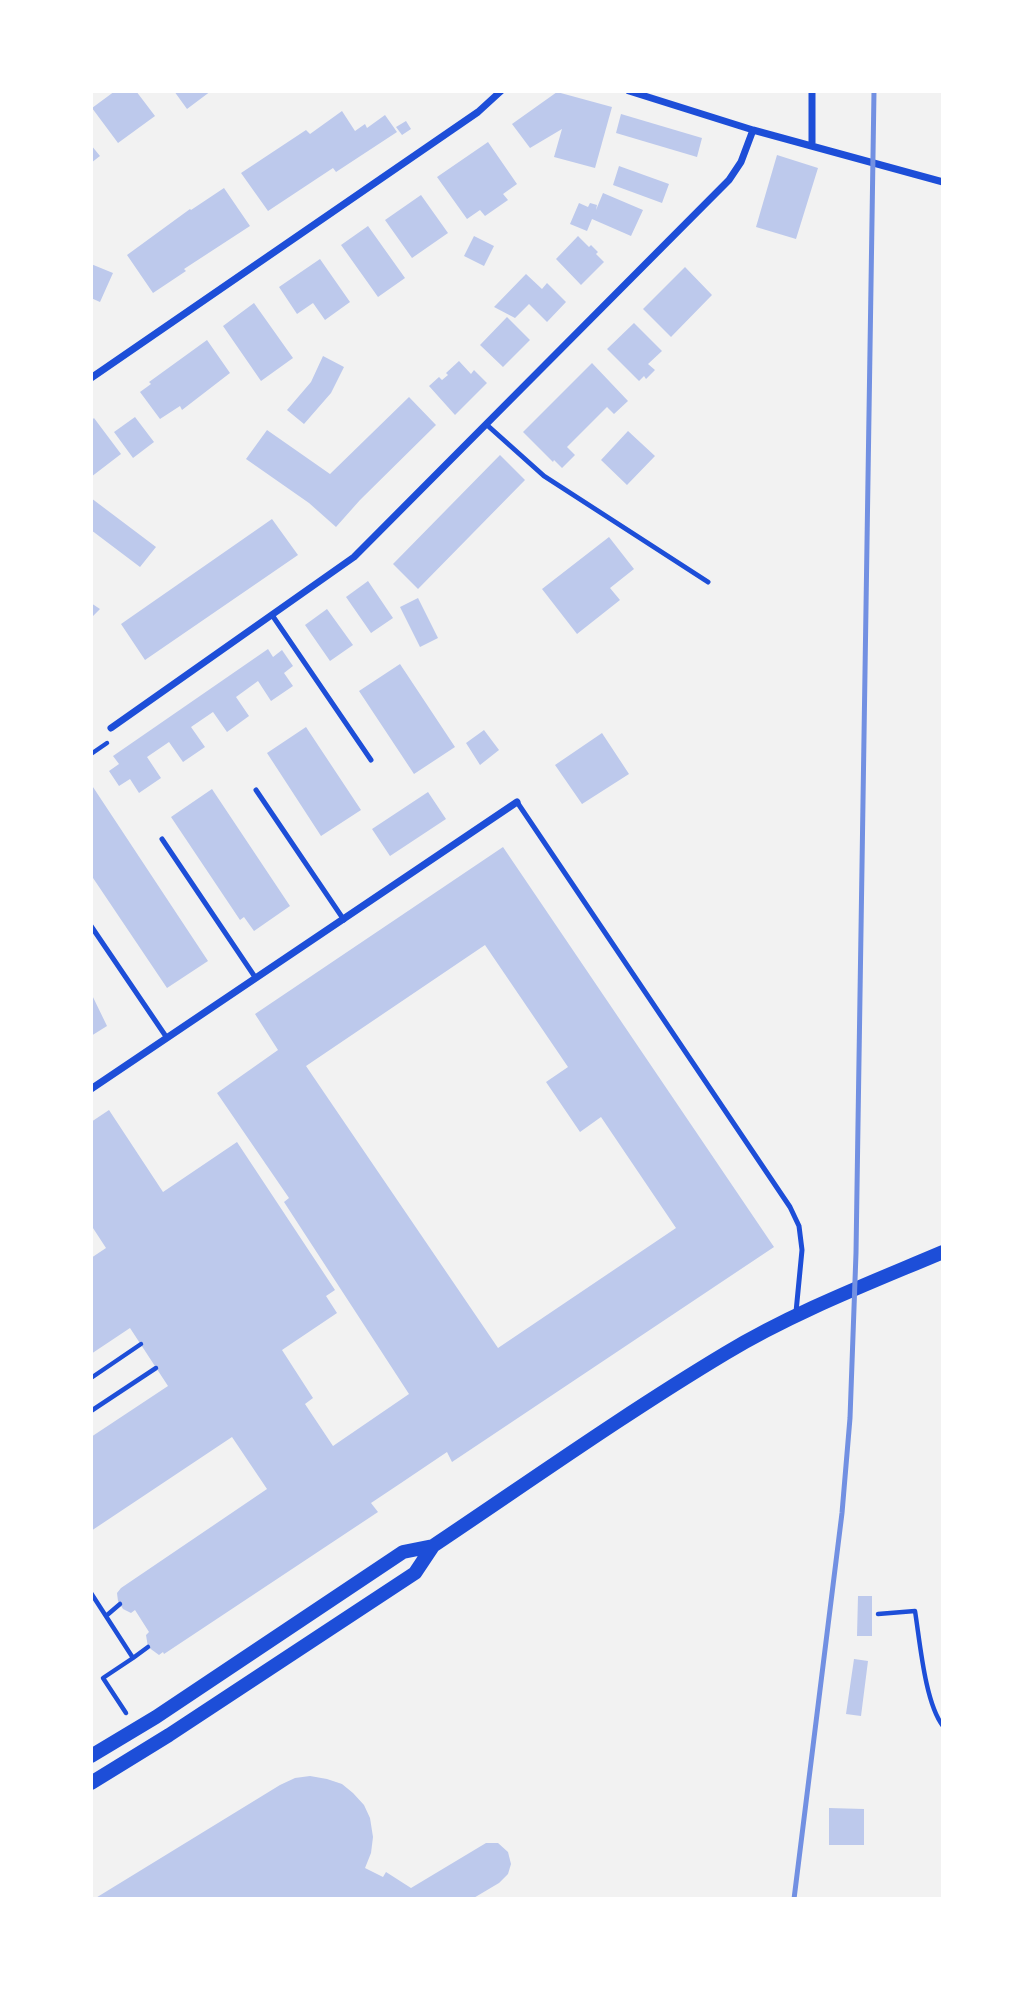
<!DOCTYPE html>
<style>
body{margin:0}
#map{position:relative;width:1034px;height:1990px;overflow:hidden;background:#f2f2f2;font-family:"Varela Round",sans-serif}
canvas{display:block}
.frame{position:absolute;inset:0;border:93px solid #fff;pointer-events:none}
</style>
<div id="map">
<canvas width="1034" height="1990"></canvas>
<div class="frame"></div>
</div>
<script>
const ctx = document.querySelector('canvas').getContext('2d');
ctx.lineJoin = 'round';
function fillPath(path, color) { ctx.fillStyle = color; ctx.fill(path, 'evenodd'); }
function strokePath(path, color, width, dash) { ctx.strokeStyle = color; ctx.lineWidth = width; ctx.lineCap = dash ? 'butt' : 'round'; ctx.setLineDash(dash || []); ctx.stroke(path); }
const building = new Path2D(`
 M 115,91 L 136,91 L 155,116 L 118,143 L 92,108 Z
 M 174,91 L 211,91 L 187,109 Z
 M 557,92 L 612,107 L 595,168 L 554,157 L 562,129 L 530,148 L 512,124 Z
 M 342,111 L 355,131 L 365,124 L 367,128 L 385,115 L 397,132 L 336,172 L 333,168 L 268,211 L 241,173 L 306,130 L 310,134 Z
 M 621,114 L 702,138 L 697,157 L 616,133 Z
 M 406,121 L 411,129 L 402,135 L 396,127 Z
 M 488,142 L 517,184 L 503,194 L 508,200 L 485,216 L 480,210 L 467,219 L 437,177 Z
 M 91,145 L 100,156 L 91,163 Z
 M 777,155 L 818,168 L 796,239 L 756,227 Z
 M 619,166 L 669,184 L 662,203 L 613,185 Z
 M 224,188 L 250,226 L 184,269 L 186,271 L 153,293 L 127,255 L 190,209 L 191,210 Z
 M 603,193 L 643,210 L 631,236 L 592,219 L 587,231 L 570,224 L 579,203 L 588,207 L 590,203 L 597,205 L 596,210 Z
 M 421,195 L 448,233 L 412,258 L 385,220 Z
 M 368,226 L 405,278 L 378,297 L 341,245 Z
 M 474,236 L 494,246 L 484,266 L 464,256 Z
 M 578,236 L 589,247 L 591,245 L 598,252 L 596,254 L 604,262 L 581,285 L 556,259 Z
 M 320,259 L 350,302 L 325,320 L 313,303 L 297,314 L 279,287 Z
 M 91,264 L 113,273 L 100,302 L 91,298 Z
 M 685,267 L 712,295 L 671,337 L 643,309 Z
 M 526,274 L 542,289 L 547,283 L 566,302 L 547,322 L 529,304 L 515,318 L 494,307 Z
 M 254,303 L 293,358 L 261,381 L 223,326 Z
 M 507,317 L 530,340 L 503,367 L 480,345 Z
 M 634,323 L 662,351 L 648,364 L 655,370 L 646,379 L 644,376 L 639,381 L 607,349 Z
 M 207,340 L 230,373 L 182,410 L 180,406 L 160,419 L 140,392 L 151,384 L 149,382 Z
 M 323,356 L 344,367 L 331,393 L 304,424 L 287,410 L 311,382 Z
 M 459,361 L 471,374 L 474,370 L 487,383 L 455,415 L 429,386 L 439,377 L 442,380 L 448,375 L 446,373 Z
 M 592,363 L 628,401 L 614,414 L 607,407 L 567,447 L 575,455 L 562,468 L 554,460 L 553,462 L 523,432 Z
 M 409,397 L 436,425 L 360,500 L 336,527 L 309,503 L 246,459 L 267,430 L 330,474 Z
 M 135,417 L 154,442 L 133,458 L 114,432 Z
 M 94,418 L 121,454 L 91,477 L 91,421 Z
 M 628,431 L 655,456 L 627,485 L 601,460 Z
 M 500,455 L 525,480 L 418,589 L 393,564 Z
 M 91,498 L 156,547 L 140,567 L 91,530 Z
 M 272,519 L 298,555 L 145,660 L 121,624 Z
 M 609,537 L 634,569 L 610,588 L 620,600 L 577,634 L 542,589 Z
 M 368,581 L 393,618 L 371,633 L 346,597 Z
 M 418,598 L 438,638 L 420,647 L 400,607 Z
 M 91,603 L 100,609 L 91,618 Z
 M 327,609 L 353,645 L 330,661 L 305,625 Z
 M 268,649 L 273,657 L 282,650 L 293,666 L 284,673 L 293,686 L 271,701 L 258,681 L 236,697 L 249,716 L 227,732 L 213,712 L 191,727 L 205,747 L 183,762 L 169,742 L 147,757 L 161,778 L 139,793 L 130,779 L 119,786 L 109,771 L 119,764 L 113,756 Z
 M 400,664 L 455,747 L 414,774 L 359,691 Z
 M 306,727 L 361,810 L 321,836 L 267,753 Z
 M 484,730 L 499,750 L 480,765 L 466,743 Z
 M 602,733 L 629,774 L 582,804 L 555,765 Z
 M 91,784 L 208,961 L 167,988 L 91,875 Z
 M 212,789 L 290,906 L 254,931 L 244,917 L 240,920 L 171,817 Z
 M 428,792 L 446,819 L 390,856 L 372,829 Z
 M 503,847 L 774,1247 L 452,1462 L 447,1452 L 401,1483 L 371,1503 L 378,1512 L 164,1654 L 163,1652 L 159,1655 L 148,1647 L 146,1635 L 149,1632 L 135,1610 L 131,1613 L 123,1609 L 118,1601 L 117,1593 L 121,1588 L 267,1489 L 232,1437 L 91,1531 L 91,1437 L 168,1386 L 130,1328 L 91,1354 L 91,1258 L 106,1248 L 91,1225 L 91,1122 L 109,1110 L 163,1192 L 237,1142 L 335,1290 L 326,1296 L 337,1313 L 282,1350 L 313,1398 L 305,1404 L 333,1446 L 409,1394 L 284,1202 L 289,1198 L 217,1093 L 278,1050 L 255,1014 ZM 485,945 L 568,1067 L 546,1082 L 580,1132 L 601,1117 L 676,1228 L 498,1348 L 306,1066 Z
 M 91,993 L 107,1026 L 91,1036 Z
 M 858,1596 L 872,1596 L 872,1636 L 857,1636 Z
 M 854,1659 L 868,1661 L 861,1716 L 846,1714 Z
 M 310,1776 L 327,1779 L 342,1784 L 353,1793 L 364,1805 L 370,1818 L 373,1837 L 371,1853 L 365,1868 L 383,1877 L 386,1872 L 411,1888 L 486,1843 L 498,1843 L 508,1852 L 511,1864 L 508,1874 L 499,1883 L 472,1899 L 94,1899 L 280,1785 L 295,1778 Z
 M 829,1808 L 864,1809 L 864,1845 L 829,1845 Z`);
const path = new Path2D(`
 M 91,754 L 107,743
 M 91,1378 L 141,1344
 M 91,1411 L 156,1368
 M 91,1593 L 133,1658 L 103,1678 L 126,1713
 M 878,1614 L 915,1611 C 920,1642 925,1703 943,1726
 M 106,1616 L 120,1604
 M 133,1658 L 148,1647`);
const service = new Path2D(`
 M 487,425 L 544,476 L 708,582
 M 272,615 L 371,760
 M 256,790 L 344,920
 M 517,802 L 790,1207 L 799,1226 L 802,1250 L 796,1312
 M 162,839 L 255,977
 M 91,926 L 167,1038`);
const minor = new Path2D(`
 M 629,91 L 753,130 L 943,182
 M 812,146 L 812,91
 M 91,378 L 478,112 L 501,91
 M 111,728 L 354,557 L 729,180 L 741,162 L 753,130
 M 91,1089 L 517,802`);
const secondary = new Path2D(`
 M 91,1756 L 156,1717 L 403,1552 L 433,1546
 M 91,1783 L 169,1735 L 415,1573 L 433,1546 C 530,1481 626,1413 726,1353 C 794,1312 870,1283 943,1252`);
const rail = new Path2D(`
 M 794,1899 L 842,1513 L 850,1418 L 856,1253 L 874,91`);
fillPath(building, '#bdc9ec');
strokePath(path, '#1d4ed8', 4.5);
strokePath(service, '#1d4ed8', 5);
strokePath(minor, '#1d4ed8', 7);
strokePath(secondary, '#1d4ed8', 14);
strokePath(rail, '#7290e2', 5);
</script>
